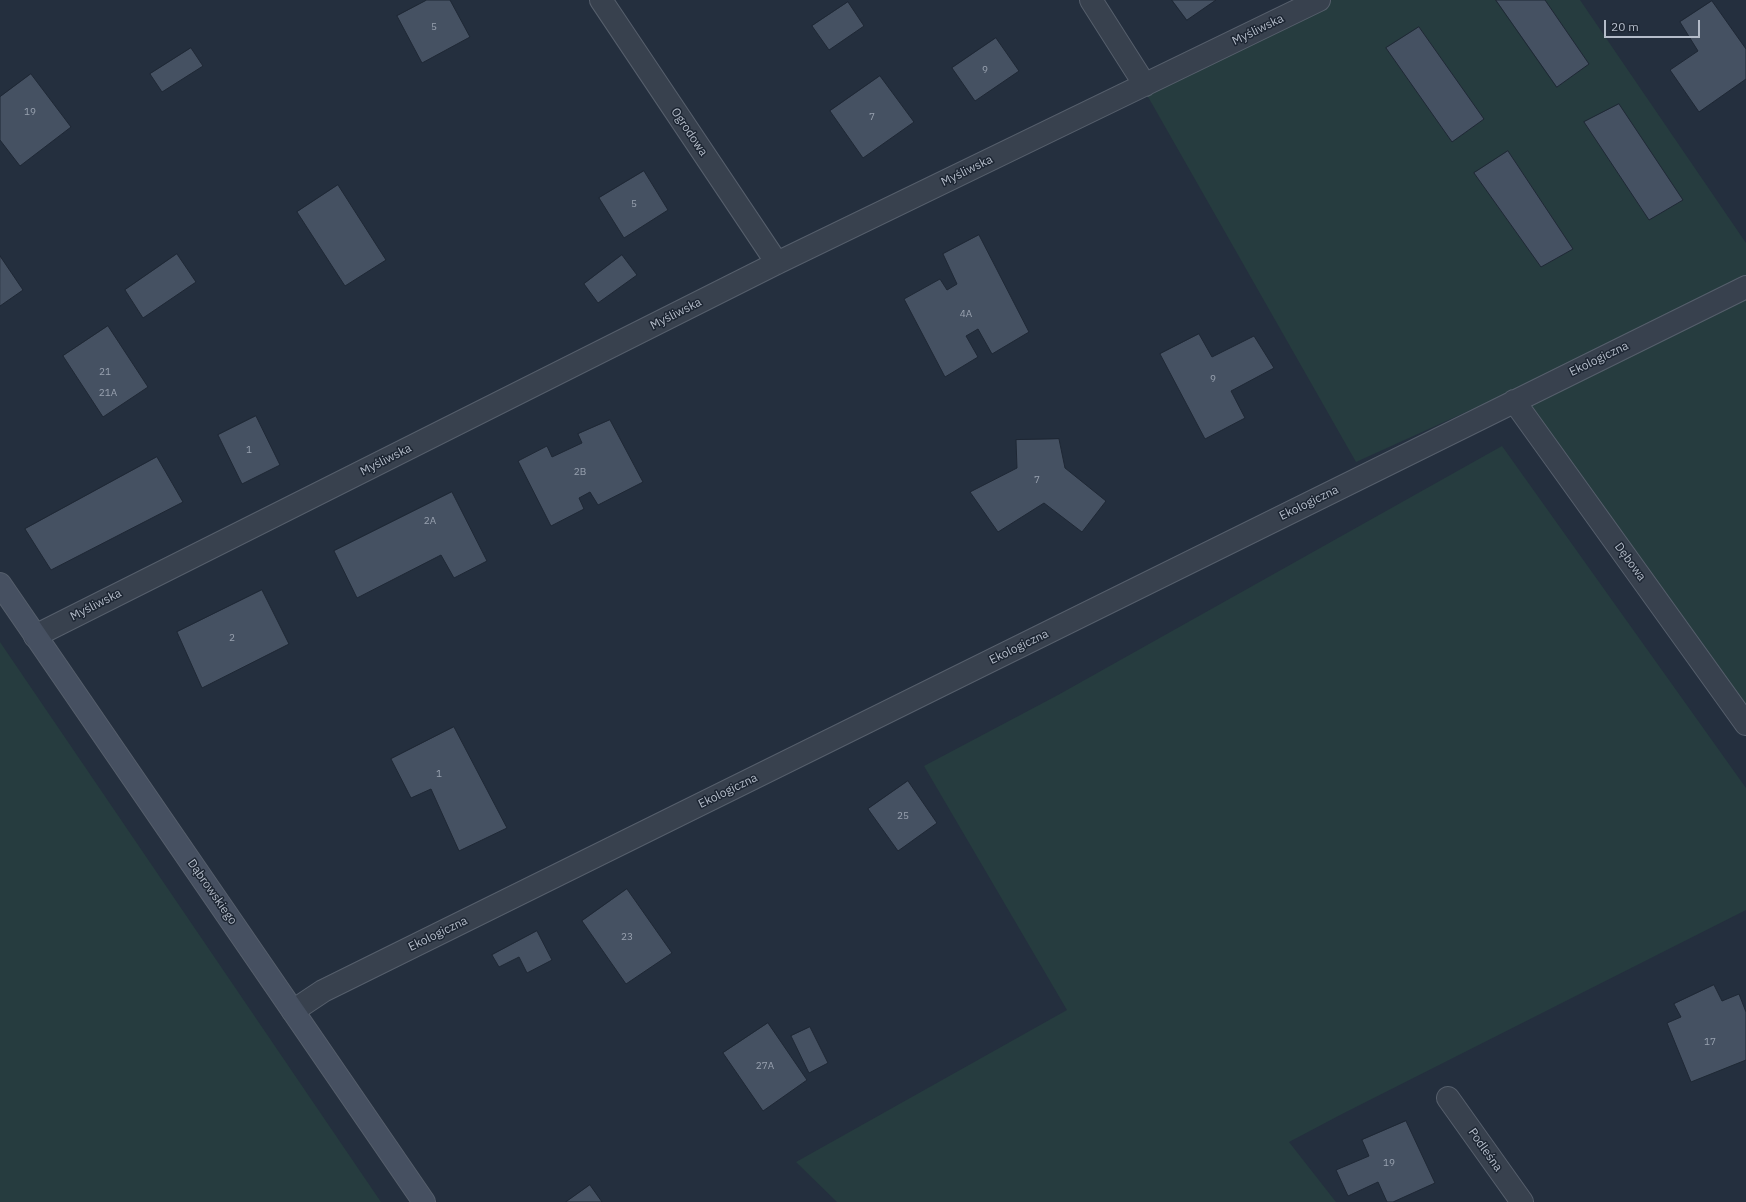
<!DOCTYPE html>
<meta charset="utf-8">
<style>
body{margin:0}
#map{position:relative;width:1746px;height:1202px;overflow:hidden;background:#242f3e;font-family:"IBM Plex Sans",sans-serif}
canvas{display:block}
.scale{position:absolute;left:1604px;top:20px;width:96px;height:18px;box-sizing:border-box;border:2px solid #b4bcc9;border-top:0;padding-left:5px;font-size:12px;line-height:14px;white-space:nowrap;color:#b4bcc9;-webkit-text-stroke:3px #1d2633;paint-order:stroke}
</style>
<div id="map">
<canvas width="1746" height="1202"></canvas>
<div class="scale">20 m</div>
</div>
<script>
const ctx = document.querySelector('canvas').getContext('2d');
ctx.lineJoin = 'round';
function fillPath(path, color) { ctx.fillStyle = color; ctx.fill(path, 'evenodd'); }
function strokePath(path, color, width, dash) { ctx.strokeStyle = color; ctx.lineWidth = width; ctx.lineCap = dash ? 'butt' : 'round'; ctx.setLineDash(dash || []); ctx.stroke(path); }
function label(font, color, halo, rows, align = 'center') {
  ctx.font = font + ' "IBM Plex Sans",sans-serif'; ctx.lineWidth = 3; ctx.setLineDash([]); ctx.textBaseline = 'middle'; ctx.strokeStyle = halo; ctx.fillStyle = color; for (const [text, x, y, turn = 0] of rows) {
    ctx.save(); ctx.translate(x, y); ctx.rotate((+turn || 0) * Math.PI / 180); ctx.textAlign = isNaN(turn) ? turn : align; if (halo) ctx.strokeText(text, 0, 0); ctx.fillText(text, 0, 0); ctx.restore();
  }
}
const green = new Path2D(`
 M 1332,0 L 1580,0 L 1746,243 L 1746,285 L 1356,462 L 1147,95 Z
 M 1746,289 L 1746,704 L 1514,401 Z
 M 1502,446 L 1746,788 L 1746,910 L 1342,1114 L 1289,1142 L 1336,1202 L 837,1202 L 796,1162 L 1067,1010 L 924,766 L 1058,695 Z
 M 0,642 L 381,1202 L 0,1202 Z`);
const building = new Path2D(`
 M 427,0 L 450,0 L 470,37 L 422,63 L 397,16 Z
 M 1172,0 L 1216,0 L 1187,20 Z
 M 1496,0 L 1545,0 L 1589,64 L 1557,87 Z
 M 1712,1 L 1746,49 L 1746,79 L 1699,112 L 1670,70 L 1698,51 L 1680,22 Z
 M 848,2 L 864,26 L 829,50 L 812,26 Z
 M 1419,27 L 1484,119 L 1452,142 L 1386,48 Z
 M 996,38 L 1019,71 L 975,101 L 952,68 Z
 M 191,48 L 203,66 L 162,92 L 150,74 Z
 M 31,74 L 71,127 L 20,166 L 0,140 L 0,97 Z
 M 880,76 L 914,122 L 863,158 L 830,111 Z
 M 1619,104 L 1683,200 L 1649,220 L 1584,122 Z
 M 1508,151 L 1573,249 L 1541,267 L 1474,173 Z
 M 644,171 L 668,210 L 624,238 L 599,198 Z
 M 338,185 L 386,260 L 345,286 L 297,212 Z
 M 979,235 L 1029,332 L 992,354 L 978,329 L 966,336 L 978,357 L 945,377 L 904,299 L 940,279 L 947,290 L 957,284 L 943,254 Z
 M 177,254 L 196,282 L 143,318 L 125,290 Z
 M 622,255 L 637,275 L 598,303 L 584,284 Z
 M 0,256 L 23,290 L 0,306 Z
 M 108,326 L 148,387 L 103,417 L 63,356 Z
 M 1199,334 L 1212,357 L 1254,336 L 1274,368 L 1231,391 L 1245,418 L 1205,439 L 1160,354 Z
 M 256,416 L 280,465 L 242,484 L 218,435 Z
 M 610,420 L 643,482 L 598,505 L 590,492 L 579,498 L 584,509 L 551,526 L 518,461 L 547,446 L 552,457 L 582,443 L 578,434 Z
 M 1059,439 L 1065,468 L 1106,501 L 1082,532 L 1044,503 L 998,532 L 970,492 L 1017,468 L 1016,440 Z
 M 157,457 L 183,502 L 51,570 L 25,529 Z
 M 452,492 L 487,561 L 454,578 L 441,555 L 357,598 L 334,551 Z
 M 262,590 L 289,644 L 202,688 L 177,632 Z
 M 454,727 L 507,828 L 459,851 L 431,789 L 411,798 L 391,759 Z
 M 908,781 L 937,823 L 898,851 L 868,809 Z
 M 627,889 L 672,953 L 626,984 L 582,921 Z
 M 537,931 L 552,960 L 527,973 L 519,957 L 499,967 L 492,955 Z
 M 1714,985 L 1722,1001 L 1739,994 L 1746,1012 L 1746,1060 L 1691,1082 L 1667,1023 L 1681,1017 L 1674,1004 Z
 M 768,1023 L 807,1080 L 763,1111 L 723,1053 Z
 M 810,1027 L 828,1063 L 809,1073 L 791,1036 Z
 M 1406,1121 L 1435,1183 L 1393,1202 L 1387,1202 L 1378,1182 L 1348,1196 L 1336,1170 L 1369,1156 L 1362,1140 Z
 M 590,1185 L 602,1202 L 566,1202 Z`);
const street = new Path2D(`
 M 601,0 L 777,263
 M 1091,0 L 1145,85
 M 1514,401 L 1746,724
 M 35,636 L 777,263 L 1319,0
 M 293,1011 L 323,991 L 1746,287
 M 1448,1098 L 1522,1202`);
const secondary = new Path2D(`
 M 0,584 L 424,1202`);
const numberNames = [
 ["5",434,27],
 ["9",985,70],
 ["19",30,112],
 ["7",872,117],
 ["5",634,204],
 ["4A",966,314],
 ["21",105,372],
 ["9",1213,379],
 ["21A",108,393],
 ["1",249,450],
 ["2B",580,472],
 ["7",1037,480],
 ["2A",430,521],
 ["2",232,638],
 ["1",439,774],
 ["25",903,816],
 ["23",627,937],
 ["17",1710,1042],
 ["27A",765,1066],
 ["19",1389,1163]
];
const streetNames = [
 ["Myśliwska",1258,30,-26],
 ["Ogrodowa",689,132,56],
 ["Myśliwska",967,171,-26],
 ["Myśliwska",676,314,-27],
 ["Ekologiczna",1599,359,-26],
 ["Myśliwska",386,460,-27],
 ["Ekologiczna",1309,503,-26],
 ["Dębowa",1630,562,54],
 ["Myśliwska",96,605,-27],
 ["Ekologiczna",1019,647,-26],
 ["Ekologiczna",728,791,-26],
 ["Dąbrowskiego",212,892,55],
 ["Ekologiczna",438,934,-26],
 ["Podleśna",1485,1150,55]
];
fillPath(green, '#263c3f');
fillPath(building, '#455162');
strokePath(building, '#1f2835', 1);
strokePath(street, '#565f6c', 24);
strokePath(secondary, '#565f6c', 24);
strokePath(street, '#38414e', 22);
strokePath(secondary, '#465061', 22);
label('10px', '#98a1af', null, numberNames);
label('12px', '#b4bcc9', '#1d2633', streetNames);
</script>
